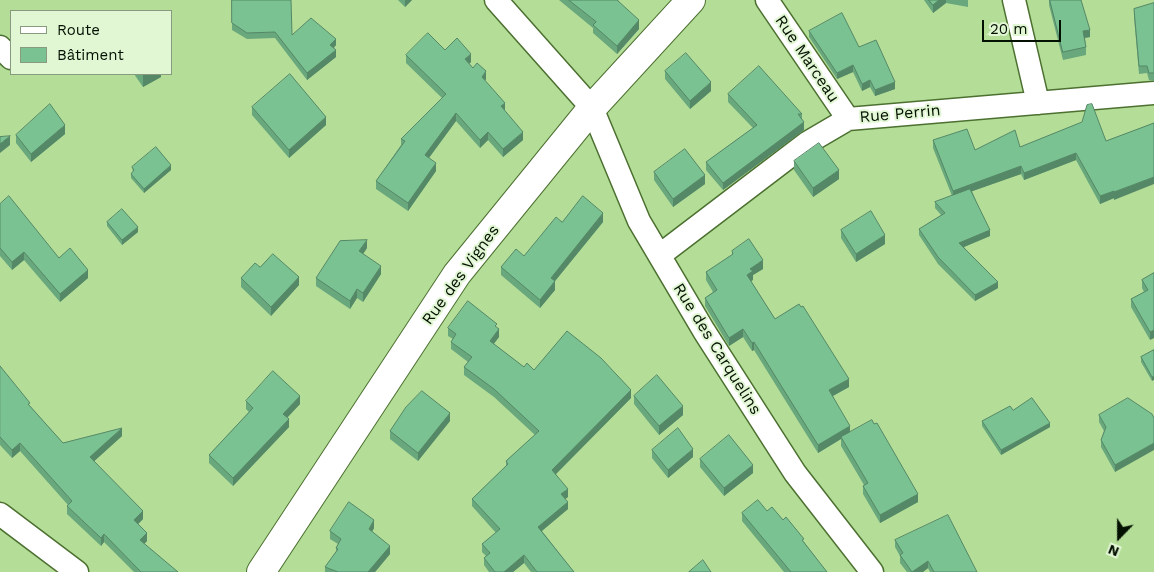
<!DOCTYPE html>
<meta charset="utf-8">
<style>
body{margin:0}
#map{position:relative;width:1154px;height:572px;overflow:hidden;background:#b4dd98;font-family:"Work Sans",sans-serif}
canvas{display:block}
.legend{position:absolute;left:10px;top:10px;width:162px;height:65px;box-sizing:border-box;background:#e1f7d4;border:1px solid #899b7f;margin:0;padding:6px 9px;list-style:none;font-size:15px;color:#041000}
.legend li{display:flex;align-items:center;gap:10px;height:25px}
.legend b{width:25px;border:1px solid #899b7f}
.north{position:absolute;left:1094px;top:512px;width:50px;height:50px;-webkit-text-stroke:4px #e1f7d4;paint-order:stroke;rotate:202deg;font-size:14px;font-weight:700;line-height:20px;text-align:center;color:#041000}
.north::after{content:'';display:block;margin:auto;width:18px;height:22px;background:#041000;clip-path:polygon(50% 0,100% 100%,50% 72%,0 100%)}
.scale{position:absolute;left:982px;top:20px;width:79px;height:22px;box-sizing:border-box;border:2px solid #041000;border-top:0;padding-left:6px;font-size:15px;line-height:18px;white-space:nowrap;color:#041000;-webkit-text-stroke:4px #e1f7d4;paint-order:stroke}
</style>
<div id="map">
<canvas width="1154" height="572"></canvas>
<ul class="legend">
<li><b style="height:6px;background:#fff"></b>Route</li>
<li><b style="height:14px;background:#7ac291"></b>Bâtiment</li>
</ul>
<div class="north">N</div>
<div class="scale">20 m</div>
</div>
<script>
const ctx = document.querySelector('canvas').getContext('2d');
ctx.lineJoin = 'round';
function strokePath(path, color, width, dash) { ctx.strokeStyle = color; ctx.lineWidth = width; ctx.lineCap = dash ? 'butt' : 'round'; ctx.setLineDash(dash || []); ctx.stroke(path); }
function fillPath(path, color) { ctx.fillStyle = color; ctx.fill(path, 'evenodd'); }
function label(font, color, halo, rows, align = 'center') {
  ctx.font = font + ' "Work Sans",sans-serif'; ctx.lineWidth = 4; ctx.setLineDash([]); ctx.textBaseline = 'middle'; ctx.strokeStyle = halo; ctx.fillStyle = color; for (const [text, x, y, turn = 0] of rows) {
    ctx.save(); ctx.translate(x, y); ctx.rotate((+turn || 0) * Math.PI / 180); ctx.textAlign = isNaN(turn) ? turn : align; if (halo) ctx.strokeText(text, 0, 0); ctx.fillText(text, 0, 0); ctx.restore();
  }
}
const minor = new Path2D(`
 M 496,0 L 592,108 L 639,221 L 704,331 L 795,473 L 872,572
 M 767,0 L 848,119
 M 1014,0 L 1038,103
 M 0,47 L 11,58
 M 660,255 L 807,143 L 848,119 L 1154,93
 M 0,514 L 77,572`);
const tertiary = new Path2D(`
 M 261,572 L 457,274 L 592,108 L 691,0`);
const wall = new Path2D(`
 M 232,0 L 292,35 L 336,45 L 334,48 L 336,57 L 307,80 L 275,38 L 247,39 L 232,30 Z
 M 398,0 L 412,0 L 405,7 Z
 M 559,0 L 618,0 L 639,29 L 617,54 L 593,33 L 593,28 Z
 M 924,0 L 968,0 L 968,7 L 946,3 L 933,13 Z
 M 1049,0 L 1081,0 L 1090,37 L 1085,38 L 1086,47 L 1086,55 L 1063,60 L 1049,5 Z
 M 1154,3 L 1154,81 L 1149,80 L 1147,73 L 1139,74 L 1134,17 L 1134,9 Z
 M 809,31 L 859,47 L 895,89 L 875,96 L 870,87 L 862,91 L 853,72 L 837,79 L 809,37 Z
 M 445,50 L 471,62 L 469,64 L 486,79 L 485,81 L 523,140 L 503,157 L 488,140 L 480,148 L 456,121 L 429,158 L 436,171 L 408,211 L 376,189 L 376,181 L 401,145 L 401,139 L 442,98 L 406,63 L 406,55 Z
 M 665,71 L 711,91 L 690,109 L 665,79 Z
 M 134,74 L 161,74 L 161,77 L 143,87 Z
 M 728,94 L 802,114 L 802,119 L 804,130 L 723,190 L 706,170 L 706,162 L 753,128 L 728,102 Z
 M 252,107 L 326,125 L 289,158 L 252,115 Z
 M 1154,123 L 1114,200 L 1114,198 L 1100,204 L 1076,160 L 1024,180 L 1021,174 L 972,191 L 990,236 L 964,247 L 998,288 L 975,301 L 938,264 L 919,235 L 919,229 L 941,215 L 935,208 L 935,202 L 952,196 L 933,148 L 933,140 L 975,150 L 1106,141 Z
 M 65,134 L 31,162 L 16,143 L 16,135 Z
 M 794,161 L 839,179 L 813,197 L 794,170 Z
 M 132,167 L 171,170 L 144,193 L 131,178 L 131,174 L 133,172 Z
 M 654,172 L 705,184 L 673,207 L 654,180 Z
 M 0,204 L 59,258 L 88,278 L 60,302 L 24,260 L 12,270 L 0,256 Z
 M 107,222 L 138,232 L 122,245 L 107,226 Z
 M 562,222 L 603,222 L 555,281 L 555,290 L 540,308 L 501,275 L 501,267 L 524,256 Z
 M 841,230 L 885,244 L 856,262 L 841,238 Z
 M 367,248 L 363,254 L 381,274 L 363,302 L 357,298 L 350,309 L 316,286 L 316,278 Z
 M 732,251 L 763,269 L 753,275 L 753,280 L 751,281 L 775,319 L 849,387 L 833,396 L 850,433 L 918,502 L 880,523 L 863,494 L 863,486 L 864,485 L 841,446 L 841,439 L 818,453 L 754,350 L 752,351 L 743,337 L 729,346 L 705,306 L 705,298 L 713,292 L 706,280 L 706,272 L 732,255 Z
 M 1154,273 L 1150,340 L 1131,307 L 1131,299 L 1144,292 L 1142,288 L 1142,280 Z
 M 241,278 L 299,285 L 271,316 L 241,287 Z
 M 448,328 L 497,328 L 499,337 L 494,344 L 524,367 L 631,398 L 556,474 L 568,497 L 565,499 L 568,509 L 542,531 L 574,572 L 531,572 L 524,563 L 513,572 L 489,572 L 484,565 L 484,558 L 486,556 L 482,552 L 482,544 L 496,533 L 472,506 L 472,499 L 506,466 L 506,461 L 535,435 L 494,397 L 464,375 L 464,367 L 468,362 L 451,349 L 451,342 L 453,339 L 448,336 Z
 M 1154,350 L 1152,381 L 1141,362 L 1141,357 Z
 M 0,366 L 30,406 L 63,443 L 122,436 L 94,461 L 143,519 L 138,524 L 147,541 L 144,544 L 178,572 L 134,572 L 104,542 L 101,546 L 67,514 L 67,506 L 68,505 L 20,451 L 12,458 L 0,445 Z
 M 634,396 L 683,415 L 659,435 L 634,404 Z
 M 246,401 L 300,404 L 287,418 L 289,427 L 233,486 L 209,463 L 209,455 L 249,412 L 246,409 Z
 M 1013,410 L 1050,427 L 1001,455 L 982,426 L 982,421 Z
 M 1099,415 L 1154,418 L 1115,472 L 1101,447 L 1101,440 L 1104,431 L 1099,422 Z
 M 450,421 L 418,461 L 390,439 L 390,431 Z
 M 652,450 L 693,457 L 668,478 L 652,458 Z
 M 700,459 L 753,473 L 724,496 L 700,467 Z
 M 767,511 L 783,520 L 804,542 L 827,572 L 784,572 L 742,521 L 742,513 Z
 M 374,528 L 372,532 L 390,554 L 375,572 L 325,572 L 325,567 L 336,552 L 336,548 L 338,544 L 330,539 L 330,531 Z
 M 895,540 L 977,572 L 930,572 L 928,568 L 923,572 L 907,572 L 900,563 L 900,556 L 895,547 Z`);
const shadedWall = new Path2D(`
 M 405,0 L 412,0 L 405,7 Z
 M 939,0 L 946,0 L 946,3 L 933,13 L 933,5 Z
 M 639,20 L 639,29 L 617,54 L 617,46 Z
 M 1090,30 L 1090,37 L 1083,38 L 1083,31 Z
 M 336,39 L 336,45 L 330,52 L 330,45 Z
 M 336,50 L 336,57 L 307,80 L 307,73 Z
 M 471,54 L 471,62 L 465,67 L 465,59 Z
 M 853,65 L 853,72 L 837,79 L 837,73 Z
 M 486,71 L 486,79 L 482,85 L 482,77 Z
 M 145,74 L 161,74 L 161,77 L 143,87 L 143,75 Z
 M 870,80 L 870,87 L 862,91 L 862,84 Z
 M 711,82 L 711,91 L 690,109 L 690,101 Z
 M 895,82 L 895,89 L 875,96 L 875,90 Z
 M 505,103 L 505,111 L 501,106 Z
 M 456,113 L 456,121 L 425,163 L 425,155 Z
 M 326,117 L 326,125 L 289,158 L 289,150 Z
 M 804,122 L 804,130 L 723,190 L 723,183 Z
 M 65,125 L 65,134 L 31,162 L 31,154 Z
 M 488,132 L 488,140 L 480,148 L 480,140 Z
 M 523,132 L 523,140 L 503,157 L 503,149 Z
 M 10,136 L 10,145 L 0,153 L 0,144 Z
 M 1076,153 L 1076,160 L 1024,180 L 1024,173 Z
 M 436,163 L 436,171 L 408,211 L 408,203 Z
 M 171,165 L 171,170 L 144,193 L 144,189 Z
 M 1021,166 L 1021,174 L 953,198 L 953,191 Z
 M 839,170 L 839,179 L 813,197 L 813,188 Z
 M 705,175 L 705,184 L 673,207 L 673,199 Z
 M 1154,177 L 1154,184 L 1114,200 L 1114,192 Z
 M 1114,191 L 1114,198 L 1100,204 L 1100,196 Z
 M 603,213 L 603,222 L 551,286 L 551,278 Z
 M 138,227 L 138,232 L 122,245 L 122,240 Z
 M 990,230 L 990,236 L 959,249 L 959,243 Z
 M 885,235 L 885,244 L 856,262 L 856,254 Z
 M 367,240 L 367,248 L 359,260 L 359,251 Z
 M 24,252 L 24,260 L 12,270 L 12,262 Z
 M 763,260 L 763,269 L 753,275 L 753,280 L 747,283 L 747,275 L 750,269 Z
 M 381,266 L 381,274 L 363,302 L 363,293 Z
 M 88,270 L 88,278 L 60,302 L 60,294 Z
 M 299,277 L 299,285 L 271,316 L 271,307 Z
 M 555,281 L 555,290 L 540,308 L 540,300 Z
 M 998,282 L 998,288 L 975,301 L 975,295 Z
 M 357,289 L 357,298 L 350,309 L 350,301 Z
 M 499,329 L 499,337 L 490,348 L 490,341 Z
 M 743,329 L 743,337 L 729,346 L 729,338 Z
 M 1154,330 L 1154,338 L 1150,340 L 1150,332 Z
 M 754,342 L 754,350 L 752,351 L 752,343 Z
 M 1154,376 L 1154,380 L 1152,381 L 1152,377 Z
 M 849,379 L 849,387 L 829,398 L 829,390 Z
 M 631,390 L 631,398 L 552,478 L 552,470 Z
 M 300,396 L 300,404 L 283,422 L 283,414 Z
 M 683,406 L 683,415 L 659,435 L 659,426 Z
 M 450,413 L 450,421 L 418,461 L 418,453 Z
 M 289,419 L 289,427 L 233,486 L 233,478 Z
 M 1050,423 L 1050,427 L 1001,455 L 1001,450 Z
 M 850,426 L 850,434 L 841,437 L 841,439 L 818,453 L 818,445 Z
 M 122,428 L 122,436 L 90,465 L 90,457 Z
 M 20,443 L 20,451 L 12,458 L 12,450 Z
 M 1154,443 L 1154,450 L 1115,472 L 1115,465 Z
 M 693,449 L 693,457 L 668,478 L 668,470 Z
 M 753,465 L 753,473 L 724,496 L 724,488 Z
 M 568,489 L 568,497 L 561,502 L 561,494 Z
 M 918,494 L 918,502 L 880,523 L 880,515 Z
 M 568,502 L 568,509 L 538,534 L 538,527 Z
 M 143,511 L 143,519 L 134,528 L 134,520 Z
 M 374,520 L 374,528 L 369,537 L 369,529 Z
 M 147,533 L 147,541 L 140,548 L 140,540 Z
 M 104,534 L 104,542 L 101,546 L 101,538 Z
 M 390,546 L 390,554 L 375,572 L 368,572 Z
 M 524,555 L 524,563 L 513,572 L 504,572 Z
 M 928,561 L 928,568 L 923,572 L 912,572 Z`);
const building = new Path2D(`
 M 232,0 L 291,0 L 292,35 L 311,18 L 336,39 L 330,45 L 336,50 L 307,73 L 275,32 L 247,33 L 232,23 Z
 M 569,0 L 617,0 L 639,20 L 617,46 L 593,25 L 596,22 Z
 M 929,0 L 939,0 L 933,5 Z
 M 1050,0 L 1081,0 L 1090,30 L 1083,31 L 1086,47 L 1063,52 Z
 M 1154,3 L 1154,73 L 1149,73 L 1147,66 L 1139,66 L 1134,9 Z
 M 842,13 L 859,47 L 876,40 L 895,82 L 875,90 L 870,80 L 862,84 L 853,65 L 837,73 L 809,31 Z
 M 428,33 L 445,50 L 457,38 L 471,54 L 465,59 L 473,68 L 477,63 L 486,71 L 482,77 L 505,103 L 501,106 L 523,132 L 503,149 L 488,132 L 480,140 L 456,113 L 425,155 L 436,163 L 408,203 L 376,181 L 405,141 L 401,139 L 446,94 L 406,55 Z
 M 686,53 L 711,82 L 690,101 L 665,71 Z
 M 759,66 L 802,114 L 798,114 L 804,122 L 723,183 L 706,162 L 757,125 L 728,94 Z
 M 290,74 L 326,117 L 289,150 L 252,107 Z
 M 50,104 L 65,125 L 31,154 L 16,135 Z
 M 1092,104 L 1106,141 L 1154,123 L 1154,177 L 1114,192 L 1114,191 L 1100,196 L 1076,153 L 1024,173 L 1021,166 L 953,191 L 933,140 L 967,129 L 975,150 L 1015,130 L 1020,147 L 1082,122 L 1087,105 Z
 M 10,136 L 0,144 L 0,137 Z
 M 819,143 L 839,170 L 813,188 L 794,161 Z
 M 156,147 L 171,165 L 144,189 L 131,174 L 134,170 L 132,167 Z
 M 685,149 L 705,175 L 673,199 L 654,172 Z
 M 970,189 L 990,230 L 959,243 L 998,282 L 975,295 L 938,257 L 919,229 L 945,213 L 935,202 Z
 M 9,196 L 59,258 L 70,248 L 88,270 L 60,294 L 24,252 L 12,262 L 0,248 L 0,204 Z
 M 583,196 L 603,213 L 551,278 L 555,281 L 540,300 L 501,267 L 516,249 L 524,256 L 556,217 L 562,222 Z
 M 122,209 L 138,227 L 122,240 L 107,222 Z
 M 871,211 L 885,235 L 856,254 L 841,230 Z
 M 749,239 L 763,260 L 750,269 L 753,271 L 747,275 L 775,319 L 799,304 L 801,307 L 803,306 L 849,379 L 829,390 L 850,426 L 818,445 L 754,342 L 752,343 L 743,329 L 729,338 L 705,298 L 717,290 L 706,272 L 733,254 L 732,251 Z
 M 367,240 L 359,251 L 381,266 L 363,293 L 357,289 L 350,301 L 316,278 L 340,241 Z
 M 273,254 L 299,277 L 271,307 L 241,278 L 255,263 L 260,267 Z
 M 1154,273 L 1154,330 L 1150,332 L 1131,299 L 1148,290 L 1142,280 Z
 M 468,301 L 497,324 L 495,326 L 499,329 L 490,341 L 524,367 L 527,363 L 534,370 L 567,331 L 601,358 L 631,390 L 552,470 L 568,489 L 561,494 L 568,502 L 538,527 L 574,572 L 537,572 L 524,555 L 504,572 L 495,572 L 484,558 L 490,553 L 482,544 L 500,529 L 472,499 L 508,464 L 506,461 L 539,431 L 494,389 L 464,367 L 472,357 L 451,342 L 456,334 L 448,328 Z
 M 1154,350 L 1154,376 L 1152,377 L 1141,357 Z
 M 0,366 L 30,403 L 28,404 L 63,443 L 122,428 L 90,457 L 143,511 L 134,520 L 147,533 L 140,540 L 178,572 L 141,572 L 104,534 L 101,538 L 67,506 L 72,501 L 20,443 L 12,450 L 0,437 Z
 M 273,371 L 300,396 L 283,414 L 289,419 L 233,478 L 209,455 L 253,408 L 246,401 Z
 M 657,375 L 683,406 L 659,426 L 634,396 Z
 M 422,391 L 450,413 L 418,453 L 390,431 L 406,407 Z
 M 1032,398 L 1050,423 L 1001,450 L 982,421 L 1010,406 L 1013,410 Z
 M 1128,398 L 1152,414 L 1154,418 L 1154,443 L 1115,465 L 1101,440 L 1106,427 L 1099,415 Z
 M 872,420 L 874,424 L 877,423 L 918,494 L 880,515 L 863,486 L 868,483 L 841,437 Z
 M 678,428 L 693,449 L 668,470 L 652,450 Z
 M 729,435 L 753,465 L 724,488 L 700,459 Z
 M 758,500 L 767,511 L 772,507 L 783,520 L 786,517 L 804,539 L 802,540 L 827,572 L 791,572 L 742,513 Z
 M 349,502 L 374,520 L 369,529 L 390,546 L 368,572 L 338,572 L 325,567 L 338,549 L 336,548 L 341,539 L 330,531 Z
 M 948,515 L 977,572 L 934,572 L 928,561 L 912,572 L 900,555 L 903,553 L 895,540 Z
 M 703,560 L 711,572 L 689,572 Z`);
const streetNames = [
 ["Rue Marceau",807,59,56],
 ["Rue Perrin",900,114,-5],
 ["Rue des Vignes",461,275,-54],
 ["Rue des Carquelins",717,349,58]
];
strokePath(minor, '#4c7030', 25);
strokePath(tertiary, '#4c7030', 30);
strokePath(minor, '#fff', 22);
strokePath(tertiary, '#fff', 28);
fillPath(wall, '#69a77d');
fillPath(shadedWall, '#586');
fillPath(building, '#7ac291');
strokePath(building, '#586', 1);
label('16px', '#041000', '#e1f7d4', streetNames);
</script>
